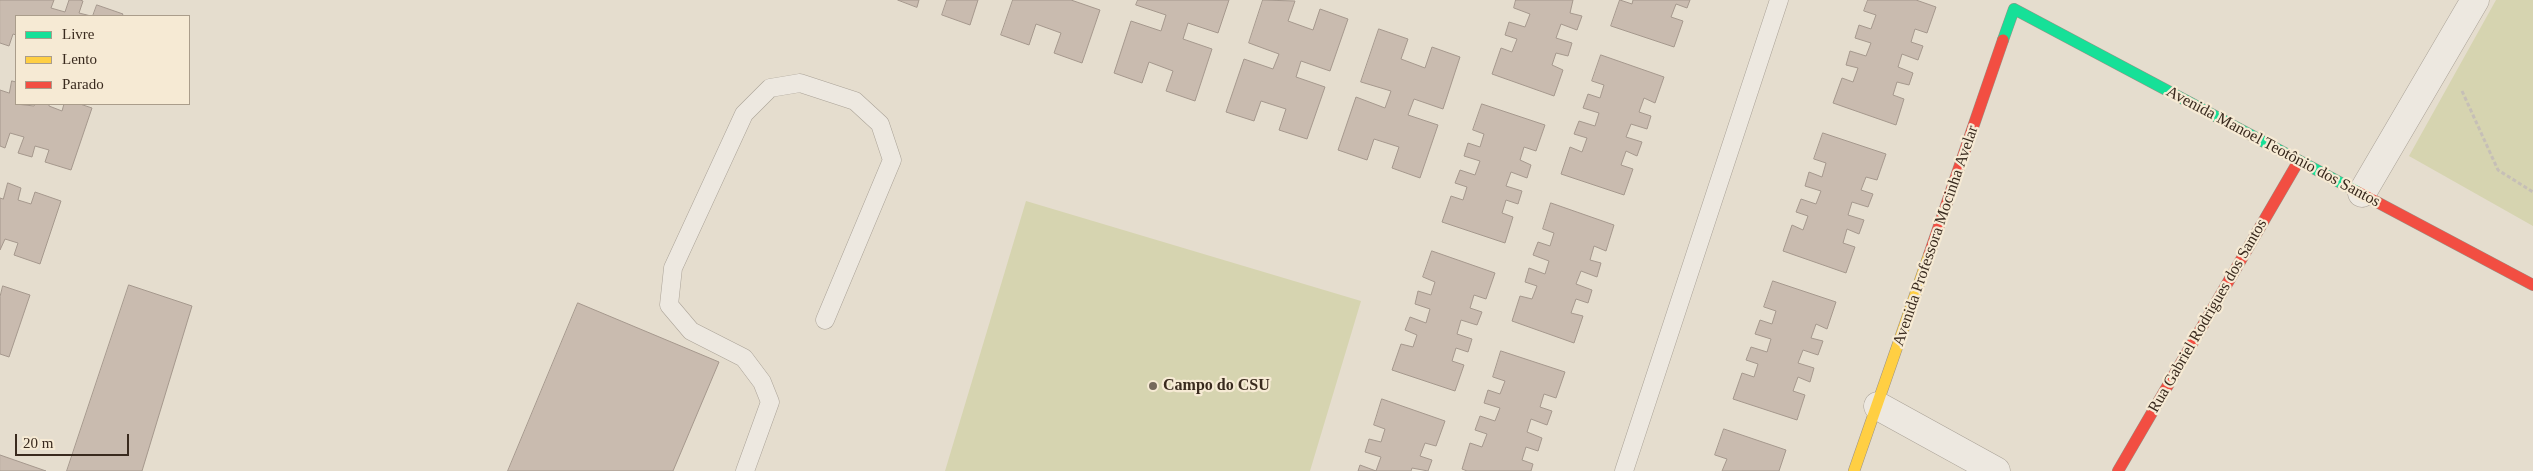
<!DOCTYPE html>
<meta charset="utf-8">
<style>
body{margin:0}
#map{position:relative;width:2533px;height:471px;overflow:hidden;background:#e5ddce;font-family:"Times New Roman",serif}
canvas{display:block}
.legend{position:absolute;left:15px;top:15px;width:175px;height:90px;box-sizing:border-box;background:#f6ead4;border:1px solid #aa9d8b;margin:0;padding:6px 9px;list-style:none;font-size:15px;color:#392a1e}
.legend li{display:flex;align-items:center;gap:10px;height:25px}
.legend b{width:25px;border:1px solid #aa9d8b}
.scale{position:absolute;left:15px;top:434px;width:114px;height:22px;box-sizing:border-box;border:2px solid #392a1e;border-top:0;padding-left:6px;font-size:15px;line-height:18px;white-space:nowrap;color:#392a1e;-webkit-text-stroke:4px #f6ead4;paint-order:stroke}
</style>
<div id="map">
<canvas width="2533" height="471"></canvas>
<ul class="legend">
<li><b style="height:6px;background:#16e098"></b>Livre</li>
<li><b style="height:6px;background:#ffcf43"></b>Lento</li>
<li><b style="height:6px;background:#f24e42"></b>Parado</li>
</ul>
<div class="scale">20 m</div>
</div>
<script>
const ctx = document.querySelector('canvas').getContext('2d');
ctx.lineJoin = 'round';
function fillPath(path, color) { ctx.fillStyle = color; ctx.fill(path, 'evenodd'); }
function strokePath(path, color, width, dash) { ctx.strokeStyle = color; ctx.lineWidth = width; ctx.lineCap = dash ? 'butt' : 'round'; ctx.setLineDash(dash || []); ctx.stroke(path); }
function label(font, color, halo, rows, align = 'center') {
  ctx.font = font + ' "Times New Roman",serif'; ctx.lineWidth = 4.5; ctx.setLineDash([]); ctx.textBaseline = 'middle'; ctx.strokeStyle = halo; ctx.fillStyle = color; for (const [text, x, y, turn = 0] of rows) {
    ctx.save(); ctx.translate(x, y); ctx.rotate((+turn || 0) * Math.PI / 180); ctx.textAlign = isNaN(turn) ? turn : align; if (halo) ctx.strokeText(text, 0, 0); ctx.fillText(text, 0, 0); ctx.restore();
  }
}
const green = new Path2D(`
 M 2496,0 L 2533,0 L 2533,226 L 2409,156 Z
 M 1026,201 L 1361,301 L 1310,471 L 945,471 Z`);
const building = new Path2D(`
 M 0,0 L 54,0 L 51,8 L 65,12 L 69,0 L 80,0 L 83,1 L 79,13 L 91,16 L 16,16 L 16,35 L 13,34 L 9,46 L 0,43 Z
 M 898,0 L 919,0 L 917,7 Z
 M 947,0 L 978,0 L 970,25 L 942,15 Z
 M 1013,0 L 1071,0 L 1100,10 L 1082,63 L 1054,53 L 1061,33 L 1036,24 L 1029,45 L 1001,35 Z
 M 1138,0 L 1229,0 L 1218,33 L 1188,23 L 1183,39 L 1212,49 L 1195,101 L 1166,91 L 1173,71 L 1149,62 L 1142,83 L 1114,73 L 1131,21 L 1161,31 L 1166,15 L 1136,5 Z
 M 1263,0 L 1295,1 L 1288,21 L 1313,30 L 1320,9 L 1348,19 L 1330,71 L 1301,61 L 1296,77 L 1325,87 L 1307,139 L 1279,130 L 1286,109 L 1261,101 L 1254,121 L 1226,112 L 1244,59 L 1273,69 L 1279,54 L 1249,43 Z
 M 1516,0 L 1573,0 L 1570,13 L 1582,16 L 1577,30 L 1561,24 L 1556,38 L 1572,43 L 1568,56 L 1556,53 L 1552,65 L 1563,70 L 1554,96 L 1492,74 L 1501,48 L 1512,52 L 1517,39 L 1505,35 L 1509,22 L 1525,27 L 1530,14 L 1514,8 Z
 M 1620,0 L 1632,4 L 1633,0 L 1690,0 L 1687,8 L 1676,4 L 1671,17 L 1683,21 L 1674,47 L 1611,26 Z
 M 1868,0 L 1916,0 L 1936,7 L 1927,33 L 1915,29 L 1911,42 L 1923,46 L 1918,60 L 1902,54 L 1898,67 L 1913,73 L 1909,85 L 1897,82 L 1893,95 L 1904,99 L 1896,125 L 1833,103 L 1842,78 L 1853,82 L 1858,68 L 1846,65 L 1850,51 L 1866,56 L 1871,43 L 1855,38 L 1859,25 L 1871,29 L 1876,15 L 1864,11 Z
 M 97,5 L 123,14 L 122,16 L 93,16 Z
 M 1379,29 L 1408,39 L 1401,59 L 1425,68 L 1432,47 L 1460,57 L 1443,109 L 1414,99 L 1408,115 L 1438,125 L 1420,178 L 1392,168 L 1399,147 L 1374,139 L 1367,160 L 1338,150 L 1356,97 L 1385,108 L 1391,91 L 1361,82 Z
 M 1601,55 L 1664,77 L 1655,103 L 1644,98 L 1639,112 L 1651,116 L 1647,129 L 1631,124 L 1626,137 L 1642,142 L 1637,156 L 1626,151 L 1621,165 L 1633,169 L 1624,195 L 1561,174 L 1570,147 L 1582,152 L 1587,138 L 1574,134 L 1579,121 L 1595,126 L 1599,113 L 1583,108 L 1588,94 L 1600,98 L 1604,85 L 1592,81 Z
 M 12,81 L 16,82 L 16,104 L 34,106 L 35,104 L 49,104 L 49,106 L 62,111 L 64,104 L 80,104 L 92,108 L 71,170 L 45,162 L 49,150 L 35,146 L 32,157 L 18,153 L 24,137 L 10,133 L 5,148 L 0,146 L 0,90 L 9,93 Z
 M 1482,104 L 1545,125 L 1536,151 L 1524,147 L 1520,160 L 1531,165 L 1527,178 L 1511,172 L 1506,186 L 1522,191 L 1518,204 L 1506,200 L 1502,213 L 1513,217 L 1505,243 L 1442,222 L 1451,196 L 1463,200 L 1467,187 L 1455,183 L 1460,170 L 1475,175 L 1480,161 L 1464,156 L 1468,143 L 1480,147 L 1484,134 L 1473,130 Z
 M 1823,133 L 1886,154 L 1877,180 L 1866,177 L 1861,190 L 1873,194 L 1868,207 L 1852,202 L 1848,215 L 1864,220 L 1859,234 L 1847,229 L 1843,243 L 1855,247 L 1846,273 L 1783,251 L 1792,225 L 1803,230 L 1808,216 L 1796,212 L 1801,199 L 1816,204 L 1821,191 L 1805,186 L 1809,172 L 1822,177 L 1826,163 L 1814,159 Z
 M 8,183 L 21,188 L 18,200 L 31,204 L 35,192 L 61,201 L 40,264 L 14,255 L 18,243 L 5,239 L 0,250 L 0,198 L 3,199 Z
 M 1551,203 L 1614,225 L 1606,251 L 1594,246 L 1590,260 L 1601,263 L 1597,277 L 1581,271 L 1576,284 L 1592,290 L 1588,303 L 1576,299 L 1571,313 L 1583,316 L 1574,343 L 1512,321 L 1520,296 L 1532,299 L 1537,286 L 1525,282 L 1529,268 L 1545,274 L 1549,261 L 1533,255 L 1538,242 L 1550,246 L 1554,233 L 1543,229 Z
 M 1432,251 L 1495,273 L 1486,299 L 1474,295 L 1470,308 L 1482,312 L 1477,325 L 1461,320 L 1457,334 L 1472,339 L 1468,352 L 1456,348 L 1452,361 L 1464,365 L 1455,391 L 1392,370 L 1401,344 L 1413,347 L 1417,335 L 1405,330 L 1410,317 L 1426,323 L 1430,309 L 1415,304 L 1418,291 L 1431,295 L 1435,282 L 1423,277 Z
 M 1773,281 L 1836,302 L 1827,329 L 1816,324 L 1811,338 L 1823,341 L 1818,355 L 1803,350 L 1798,363 L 1814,368 L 1810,382 L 1798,377 L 1793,391 L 1805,395 L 1797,420 L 1733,399 L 1742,373 L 1754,377 L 1758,364 L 1746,360 L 1751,347 L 1767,352 L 1771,339 L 1755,334 L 1760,320 L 1772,324 L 1776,311 L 1764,307 Z
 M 129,285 L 192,306 L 142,471 L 67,471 Z
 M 3,286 L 30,295 L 9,357 L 0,354 L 0,297 Z
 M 578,303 L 719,362 L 673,471 L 508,471 Z
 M 1501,351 L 1565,372 L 1556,398 L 1544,394 L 1540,407 L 1552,411 L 1547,425 L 1531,419 L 1527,432 L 1542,438 L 1538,451 L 1526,447 L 1522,460 L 1533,464 L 1531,471 L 1467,471 L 1462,469 L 1470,443 L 1482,447 L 1487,434 L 1475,430 L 1480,416 L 1495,421 L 1500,408 L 1484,403 L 1488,390 L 1500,394 L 1505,381 L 1493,377 Z
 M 1382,399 L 1445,421 L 1436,446 L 1425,443 L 1420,456 L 1432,460 L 1428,471 L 1412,468 L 1411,471 L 1358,471 L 1360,465 L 1376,471 L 1381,457 L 1365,452 L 1369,439 L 1381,442 L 1385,429 L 1374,425 Z
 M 1724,429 L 1786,450 L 1779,471 L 1722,471 L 1727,459 L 1715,455 Z
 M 0,455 L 46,471 L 0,471 Z`);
const path = new Path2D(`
 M 2462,91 L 2498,170 L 2533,192`);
const lane = new Path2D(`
 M 745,471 L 770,402 L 762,382 L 744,358 L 691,331 L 669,305 L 673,268 L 744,114 L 770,88 L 800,83 L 855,101 L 880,124 L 892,160 L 825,320
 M 1624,471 L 1779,0`);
const street = new Path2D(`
 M 2362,193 L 2475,0
 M 1878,406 L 1996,471`);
const fast = new Path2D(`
 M 2003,40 L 2014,9 L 2358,192`);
const slow = new Path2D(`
 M 1854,471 L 1929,255`);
const jam = new Path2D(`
 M 2358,192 L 2533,285
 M 1929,255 L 2003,40
 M 2118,471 L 2298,162`);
const markers = [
 [1153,386,5,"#75695c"]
];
const streetNames = [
 ["Avenida Manoel Teotônio dos Santos",2273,147,28],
 ["Avenida Professora Mocinha Avelar",1936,236,-71],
 ["Rua Gabriel Rodrigues dos Santos",2208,316,-60]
];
const poiNames = [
 ["Campo do CSU",1163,386]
];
fillPath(green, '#d6d4b0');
fillPath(building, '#c9bbaf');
strokePath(building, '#a5988d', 1);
strokePath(lane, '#aaa297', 19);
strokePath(street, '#aaa297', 29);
strokePath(fast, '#9a9186', 12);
strokePath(slow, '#9a9186', 12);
strokePath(jam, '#9a9186', 12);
strokePath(path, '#c6bfb7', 3, [4, 2.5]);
strokePath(lane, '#ede8e0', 18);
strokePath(street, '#ede8e0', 28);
strokePath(fast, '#16e098', 11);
strokePath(slow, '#ffcf43', 11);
strokePath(jam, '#f24e42', 11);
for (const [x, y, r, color] of markers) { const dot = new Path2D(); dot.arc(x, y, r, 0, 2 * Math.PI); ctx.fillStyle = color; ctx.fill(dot); strokePath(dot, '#f6ead4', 2); }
label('16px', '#392a1e', '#f6ead4', streetNames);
label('bold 16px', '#392a1e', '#f6ead4', poiNames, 'left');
</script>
